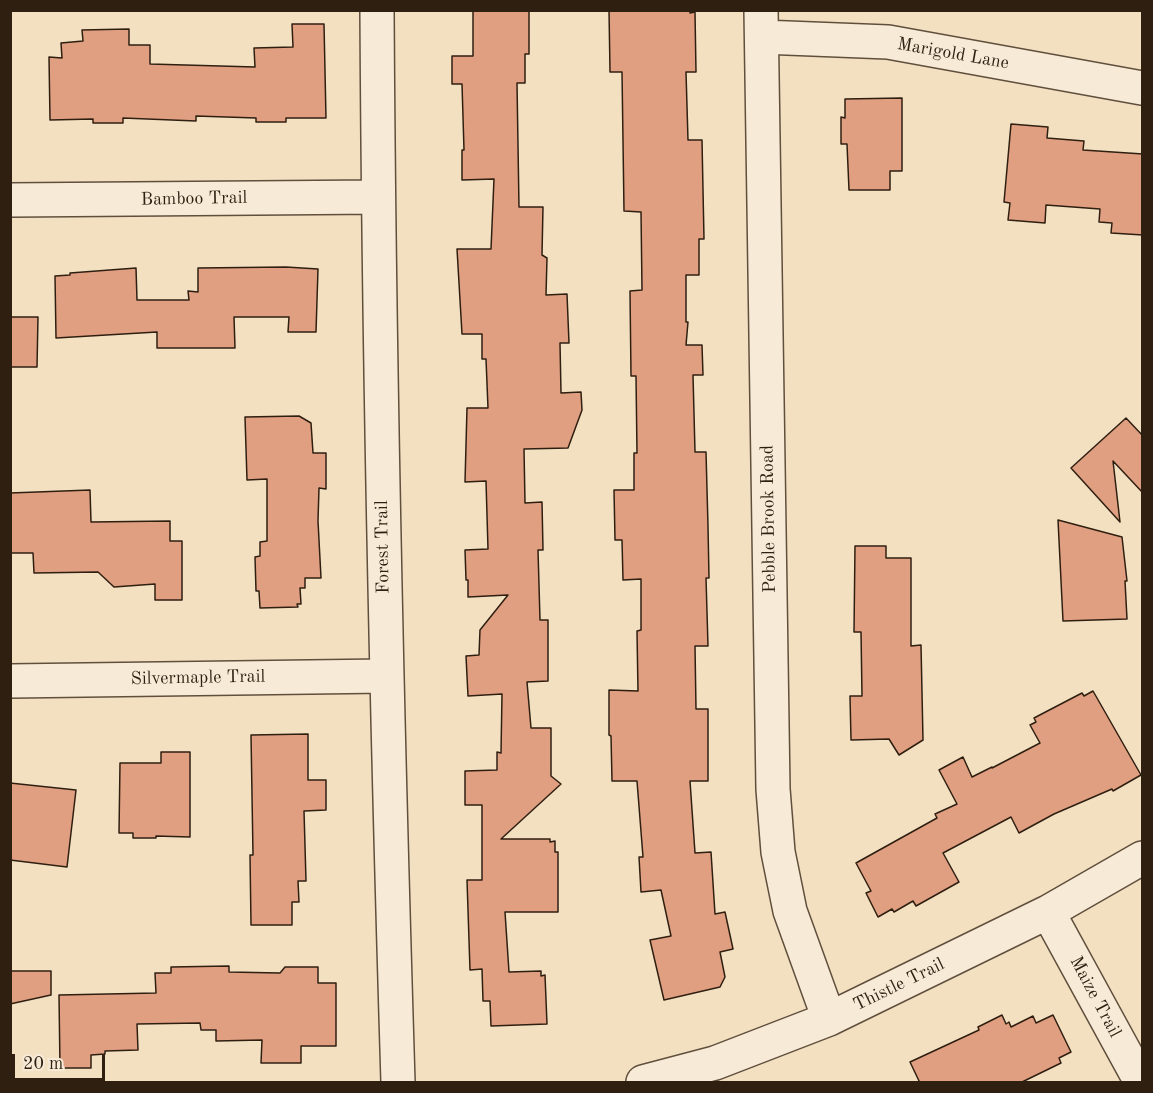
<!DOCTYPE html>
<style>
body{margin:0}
#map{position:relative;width:1153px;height:1093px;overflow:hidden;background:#f3e0c1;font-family:"Old Standard TT",serif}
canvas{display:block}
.frame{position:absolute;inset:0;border:12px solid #2f1f11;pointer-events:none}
.scale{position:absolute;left:12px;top:1054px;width:93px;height:27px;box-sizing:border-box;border:3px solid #2f1f11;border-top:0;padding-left:8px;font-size:18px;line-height:21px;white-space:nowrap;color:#2f1f11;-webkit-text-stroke:4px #f7ebd7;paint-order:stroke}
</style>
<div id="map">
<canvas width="1153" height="1093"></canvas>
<div class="frame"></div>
<div class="scale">20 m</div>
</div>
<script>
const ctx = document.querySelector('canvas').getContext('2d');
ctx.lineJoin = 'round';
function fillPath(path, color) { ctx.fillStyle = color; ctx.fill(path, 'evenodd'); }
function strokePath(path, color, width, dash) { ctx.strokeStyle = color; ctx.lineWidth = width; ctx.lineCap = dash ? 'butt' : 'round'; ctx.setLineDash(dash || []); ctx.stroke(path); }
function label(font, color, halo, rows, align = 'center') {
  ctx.font = font + ' "Old Standard TT",serif'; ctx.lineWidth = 6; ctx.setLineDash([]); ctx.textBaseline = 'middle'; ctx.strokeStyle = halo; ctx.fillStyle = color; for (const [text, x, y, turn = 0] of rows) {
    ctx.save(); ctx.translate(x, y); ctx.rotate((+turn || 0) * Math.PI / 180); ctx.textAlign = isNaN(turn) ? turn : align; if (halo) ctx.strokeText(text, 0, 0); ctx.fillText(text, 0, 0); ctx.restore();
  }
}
const building = new Path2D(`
 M 473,10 L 529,10 L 529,54 L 525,54 L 525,83 L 517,83 L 519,207 L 543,207 L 542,255 L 547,258 L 546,295 L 567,294 L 569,343 L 560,343 L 561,393 L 581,392 L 582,410 L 568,448 L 524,449 L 525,503 L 542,502 L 543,550 L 538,550 L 540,620 L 548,620 L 548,681 L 527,682 L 531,728 L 551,728 L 551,776 L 561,784 L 501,839 L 550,839 L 550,842 L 555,841 L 555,852 L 558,852 L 558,912 L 505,912 L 509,972 L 541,971 L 541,976 L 545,975 L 547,1024 L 491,1026 L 490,1001 L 483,1001 L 482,969 L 470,970 L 467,880 L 482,880 L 482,805 L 465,805 L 465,771 L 497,770 L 497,752 L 501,753 L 502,694 L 468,696 L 466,656 L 479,655 L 480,630 L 508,595 L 468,597 L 468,580 L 466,580 L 465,550 L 488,549 L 486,481 L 465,482 L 467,408 L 488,408 L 486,359 L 482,359 L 482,334 L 462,334 L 457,249 L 491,249 L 494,179 L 462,180 L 462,150 L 464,150 L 462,84 L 452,84 L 452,56 L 473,56 Z
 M 609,10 L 690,10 L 690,13 L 695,12 L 696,72 L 686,72 L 688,140 L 702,140 L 704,239 L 699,239 L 699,275 L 686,275 L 686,322 L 688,322 L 686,345 L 702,345 L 703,375 L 693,375 L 695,452 L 706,452 L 708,526 L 709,578 L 706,578 L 708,646 L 695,646 L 696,709 L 708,709 L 708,781 L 690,781 L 695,853 L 711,852 L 715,914 L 725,912 L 733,949 L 720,952 L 725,977 L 720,987 L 664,1000 L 650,940 L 671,936 L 661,890 L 641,892 L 639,857 L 643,857 L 637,781 L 612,781 L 611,736 L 609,735 L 609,690 L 638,691 L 637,631 L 641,630 L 641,579 L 623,580 L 622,540 L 615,540 L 614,490 L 634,490 L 634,453 L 637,453 L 636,376 L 631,376 L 630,291 L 642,290 L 641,212 L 624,211 L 622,72 L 610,72 Z
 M 292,24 L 324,24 L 326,118 L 286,118 L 286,122 L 256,122 L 256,118 L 196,116 L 196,121 L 123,118 L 123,123 L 93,123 L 93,119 L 50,120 L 49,57 L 62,58 L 61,43 L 83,41 L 82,30 L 129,29 L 129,45 L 150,45 L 150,64 L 255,67 L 254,48 L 293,47 Z
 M 902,98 L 902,171 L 890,171 L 890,190 L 849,190 L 847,144 L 841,144 L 841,117 L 845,118 L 845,99 Z
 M 1011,124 L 1048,127 L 1047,138 L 1084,141 L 1083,150 L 1143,154 L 1143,235 L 1111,233 L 1112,223 L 1099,222 L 1100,209 L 1046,205 L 1045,223 L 1008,220 L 1010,203 L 1004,202 Z
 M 286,267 L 318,269 L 316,332 L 288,332 L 289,317 L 234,317 L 235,348 L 157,348 L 157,332 L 56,338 L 55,276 L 70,275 L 70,273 L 136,268 L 137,300 L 189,300 L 188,291 L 198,292 L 198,268 Z
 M 10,317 L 38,317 L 37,367 L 10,367 Z
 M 299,416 L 311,423 L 313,453 L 326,453 L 326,489 L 319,488 L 318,521 L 321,578 L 305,578 L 305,588 L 300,588 L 301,604 L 297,604 L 298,607 L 260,608 L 259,591 L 256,591 L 255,557 L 260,556 L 260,542 L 267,541 L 267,479 L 247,480 L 245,417 Z
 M 1126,418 L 1143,436 L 1143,493 L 1113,461 L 1120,522 L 1071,468 Z
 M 90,490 L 91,522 L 170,521 L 170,541 L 182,541 L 182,600 L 155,600 L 155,584 L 114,587 L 98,572 L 34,573 L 33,553 L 10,553 L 10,493 Z
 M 1058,520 L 1122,537 L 1127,581 L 1125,581 L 1127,619 L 1063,621 Z
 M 855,546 L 886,546 L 886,558 L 911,558 L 911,646 L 921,645 L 923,740 L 899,755 L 889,739 L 851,740 L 850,696 L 862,696 L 861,632 L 854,632 Z
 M 1093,691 L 1141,775 L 1113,791 L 1112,789 L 1054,814 L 1019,833 L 1011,817 L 943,853 L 959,882 L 916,906 L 913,901 L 894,912 L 892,909 L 878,917 L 866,893 L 871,891 L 856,863 L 937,818 L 935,814 L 957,804 L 939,770 L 963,757 L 972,777 L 992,767 L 992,768 L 1040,743 L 1030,725 L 1036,722 L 1034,718 L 1082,693 L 1084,696 Z
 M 308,734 L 308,780 L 326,780 L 326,810 L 304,811 L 306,881 L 298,881 L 299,902 L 292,902 L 292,925 L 251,925 L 250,855 L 253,855 L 251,735 Z
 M 161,752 L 190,752 L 190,837 L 156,836 L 156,838 L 133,838 L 133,833 L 119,833 L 120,763 L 161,763 Z
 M 10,783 L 76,790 L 67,867 L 10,860 Z
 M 229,966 L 229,972 L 280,973 L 285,967 L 318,967 L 318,983 L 336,983 L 336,1046 L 301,1046 L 301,1063 L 261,1063 L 262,1040 L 216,1041 L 216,1030 L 201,1030 L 200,1023 L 137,1024 L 138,1050 L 105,1051 L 105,1054 L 91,1055 L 91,1068 L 60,1068 L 59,995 L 156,993 L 155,973 L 171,973 L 171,967 Z
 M 10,971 L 51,971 L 51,995 L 10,1004 Z
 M 1002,1015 L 1006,1024 L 1009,1022 L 1011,1027 L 1033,1016 L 1036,1023 L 1053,1015 L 1071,1052 L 1059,1058 L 1061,1063 L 1020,1083 L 920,1083 L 910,1062 L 979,1030 L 978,1027 Z`);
const minor = new Path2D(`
 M 377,10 C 379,368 387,725 398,1082
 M 761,10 L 773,789 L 778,852 L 790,911 L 829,1019
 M 762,37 L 888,42 L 1142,88
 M 10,200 L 378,197
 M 10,681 L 385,676
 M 1048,912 L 1141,1082
 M 643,1082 L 715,1063 L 829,1019 L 1048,912 L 1142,858`);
const streetNames = [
 ["Marigold Lane",953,54,10],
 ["Bamboo Trail",194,199,-1],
 ["Pebble Brook Road",769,519,-91],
 ["Forest Trail",383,547,-91],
 ["Silvermaple Trail",198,678,-1],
 ["Thistle Trail",899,985,-26],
 ["Maize Trail",1095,997,62]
];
fillPath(building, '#e09f81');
strokePath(building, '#2f1f11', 1.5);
strokePath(minor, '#604f3d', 36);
strokePath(minor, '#f7ebd7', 33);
label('18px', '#2f1f11', '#f7ebd7', streetNames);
</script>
